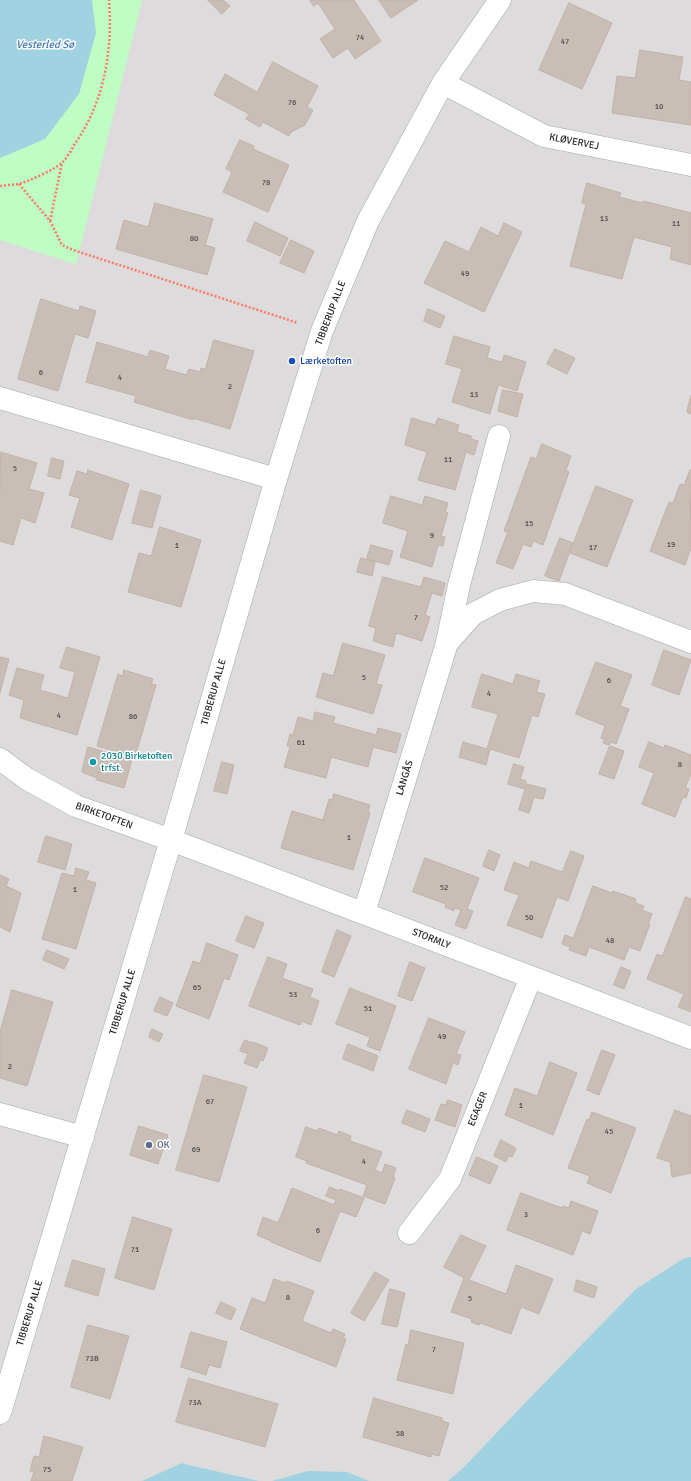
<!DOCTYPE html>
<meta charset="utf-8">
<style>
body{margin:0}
canvas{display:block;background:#f0ece4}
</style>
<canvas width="691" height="1481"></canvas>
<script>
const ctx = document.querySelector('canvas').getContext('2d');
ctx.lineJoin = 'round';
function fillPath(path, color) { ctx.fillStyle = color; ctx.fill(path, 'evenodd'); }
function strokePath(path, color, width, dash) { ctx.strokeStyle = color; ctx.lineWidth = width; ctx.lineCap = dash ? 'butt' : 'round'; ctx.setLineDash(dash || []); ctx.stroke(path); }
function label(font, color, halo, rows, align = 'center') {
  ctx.font = font + ' Signika,sans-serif'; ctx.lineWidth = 3; ctx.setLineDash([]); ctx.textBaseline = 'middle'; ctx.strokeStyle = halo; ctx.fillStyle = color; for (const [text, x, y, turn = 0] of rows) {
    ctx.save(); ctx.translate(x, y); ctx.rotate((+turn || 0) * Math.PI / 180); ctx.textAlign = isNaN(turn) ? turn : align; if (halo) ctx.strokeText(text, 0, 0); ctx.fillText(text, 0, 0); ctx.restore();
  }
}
const residential = new Path2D(`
 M 0,0 L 691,0 L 691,1481 L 0,1481 Z`);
const park = new Path2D(`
 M 92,0 L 142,0 L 76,264 L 0,240 L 0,158 L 45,139 L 96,33 Z`);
const water = new Path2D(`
 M 0,0 L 92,0 L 96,33 L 79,94 L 45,139 L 0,158 Z
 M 691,1257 L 691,1481 L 448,1481 L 464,1467 L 526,1402 L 636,1289 L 683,1259 Z
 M 180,1464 L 180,1463 L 259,1481 L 142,1481 Z
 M 308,1471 L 347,1472 L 369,1481 L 272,1481 Z`);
const building = new Path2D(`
 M 208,0 L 223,0 L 230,6 L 222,14 Z
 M 310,0 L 354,0 L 381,41 L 355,59 L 348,48 L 333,58 L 320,39 L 335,29 L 318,3 L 314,6 Z
 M 379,0 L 418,0 L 391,18 Z
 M 569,3 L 612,23 L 582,89 L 539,70 Z
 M 640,50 L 683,57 L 679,80 L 691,82 L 691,125 L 612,113 L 617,76 L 635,78 Z
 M 273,62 L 318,86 L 307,107 L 313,110 L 305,125 L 291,132 L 289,136 L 263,122 L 260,127 L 246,119 L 249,114 L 214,95 L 225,74 L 257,92 Z
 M 240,140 L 254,146 L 253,149 L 289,165 L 268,212 L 223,192 L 232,172 L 226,169 Z
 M 587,183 L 621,193 L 619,197 L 642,203 L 643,201 L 691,213 L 691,265 L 670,259 L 672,247 L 634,237 L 622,279 L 570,266 L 586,204 L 582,203 Z
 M 155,203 L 213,219 L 205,245 L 215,248 L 207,275 L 116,249 L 124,220 L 148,227 Z
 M 255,222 L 288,238 L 280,256 L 247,241 Z
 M 504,223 L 522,232 L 484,312 L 424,283 L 445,241 L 469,252 L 481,227 L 498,236 Z
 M 291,240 L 314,251 L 304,273 L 280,263 Z
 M 41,299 L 79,311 L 80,306 L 96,311 L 88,338 L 75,334 L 58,391 L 18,379 Z
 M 428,309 L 445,316 L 440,328 L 424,321 Z
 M 454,336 L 490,347 L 487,358 L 502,362 L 504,355 L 526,362 L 517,391 L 498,385 L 490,414 L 452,402 L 462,369 L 446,364 Z
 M 214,340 L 254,351 L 230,429 L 193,418 L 193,420 L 134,402 L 136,396 L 86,382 L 97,342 L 148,357 L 150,350 L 169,356 L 165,369 L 186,375 L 189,369 L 200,372 L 201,368 L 205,369 Z
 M 555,349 L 575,358 L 567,374 L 547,364 Z
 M 503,390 L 523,394 L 517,417 L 498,411 Z
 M 691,396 L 691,414 L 687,412 Z
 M 412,418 L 435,425 L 438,418 L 459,425 L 457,432 L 471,436 L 471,439 L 478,441 L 474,455 L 466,452 L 455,490 L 418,480 L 427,452 L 405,445 Z
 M 542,444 L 571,456 L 566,470 L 569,472 L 543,545 L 533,541 L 531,547 L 523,544 L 513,569 L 496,563 L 508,532 L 504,531 L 531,457 L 536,459 Z
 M 1,452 L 37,463 L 29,489 L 44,493 L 35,523 L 21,518 L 13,545 L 0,541 Z
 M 52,458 L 64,461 L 60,479 L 48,476 Z
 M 88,470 L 129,484 L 112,540 L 71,527 L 80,498 L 69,495 L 77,471 L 87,474 Z
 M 690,470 L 691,548 L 685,565 L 650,551 L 669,502 L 673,503 L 680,484 L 684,485 Z
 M 596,486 L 633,500 L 607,567 L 570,553 Z
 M 141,490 L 161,496 L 152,528 L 132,523 Z
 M 391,496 L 422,505 L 425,496 L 448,503 L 445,512 L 448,513 L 441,536 L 445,537 L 443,546 L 438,545 L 432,567 L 400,557 L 408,531 L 383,523 Z
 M 160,527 L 201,540 L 181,607 L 128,592 L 139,553 L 151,556 Z
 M 560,538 L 573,543 L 559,581 L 545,576 Z
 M 371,545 L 393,551 L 389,565 L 367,559 Z
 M 361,558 L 375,562 L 372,576 L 357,572 Z
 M 383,577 L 421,587 L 424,577 L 445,583 L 442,596 L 432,593 L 425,615 L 430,617 L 422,641 L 396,633 L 393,647 L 373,641 L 376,628 L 369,626 Z
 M 343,643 L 385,655 L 376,684 L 382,685 L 373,714 L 316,697 L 323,673 L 333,676 Z
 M 67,647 L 100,657 L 77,735 L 20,718 L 24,700 L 9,695 L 17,668 L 44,675 L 40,690 L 68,698 L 75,672 L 60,668 Z
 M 664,650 L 691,660 L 679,695 L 652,685 Z
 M 0,657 L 9,659 L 0,693 Z
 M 596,662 L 632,675 L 620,706 L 629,709 L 616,744 L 611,742 L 609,745 L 603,743 L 605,740 L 601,738 L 605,726 L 576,714 Z
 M 124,670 L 153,679 L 151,684 L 156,685 L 135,757 L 97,746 L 118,674 L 123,676 Z
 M 482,674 L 513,684 L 516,674 L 540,681 L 536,692 L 545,694 L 538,717 L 532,715 L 519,758 L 490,749 L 486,765 L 459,757 L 463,742 L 487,749 L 498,714 L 472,707 Z
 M 315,712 L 335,717 L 333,723 L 376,735 L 378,728 L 401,734 L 396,753 L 373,747 L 368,767 L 331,757 L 326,778 L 284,767 L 290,747 L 287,746 L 290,734 L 293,735 L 298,717 L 313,721 Z
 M 649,742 L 664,748 L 665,745 L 691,755 L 691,774 L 685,788 L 689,789 L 686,798 L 683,797 L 675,817 L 642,804 L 654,773 L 639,767 Z
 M 610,746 L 624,751 L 614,779 L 599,774 Z
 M 88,747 L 105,752 L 97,778 L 82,772 Z
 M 105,752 L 132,760 L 124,788 L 97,780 Z
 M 222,762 L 234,765 L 227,794 L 214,791 Z
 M 514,764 L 524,767 L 520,779 L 526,781 L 524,789 L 508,784 Z
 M 527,784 L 546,789 L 543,799 L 534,797 L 529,813 L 519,810 Z
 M 334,794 L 370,805 L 368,812 L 370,813 L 353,870 L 281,848 L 292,811 L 323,820 L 329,799 L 332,800 Z
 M 46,836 L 72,844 L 65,870 L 38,862 Z
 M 489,850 L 500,855 L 494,871 L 483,866 Z
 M 571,851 L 584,856 L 568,901 L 557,897 L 542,938 L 507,925 L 519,895 L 504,890 L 514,862 L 529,868 L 531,861 L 562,872 Z
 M 425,858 L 479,878 L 467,909 L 473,911 L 466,929 L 455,925 L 461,910 L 455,908 L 454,911 L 445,907 L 446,904 L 413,892 Z
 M 76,868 L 89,872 L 86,880 L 96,883 L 76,949 L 42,939 L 62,873 L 74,876 Z
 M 0,875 L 9,879 L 6,886 L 21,893 L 10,932 L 0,927 Z
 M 593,886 L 612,893 L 613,891 L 636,899 L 635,903 L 644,906 L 642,910 L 652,914 L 648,924 L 650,924 L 640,951 L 629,947 L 624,960 L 589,947 L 586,956 L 569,950 L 570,947 L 562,944 L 565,935 L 573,938 Z
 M 686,897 L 691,899 L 691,1012 L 678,1007 L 684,994 L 647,979 L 657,954 L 662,956 Z
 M 246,916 L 264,923 L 254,948 L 236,941 Z
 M 337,930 L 351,936 L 334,977 L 322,972 Z
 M 207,943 L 238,955 L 229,980 L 224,978 L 209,1019 L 176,1006 L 193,961 L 200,963 Z
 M 47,950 L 69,959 L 64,969 L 43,960 Z
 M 268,957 L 287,964 L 282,978 L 313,989 L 310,997 L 319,1001 L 311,1025 L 302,1021 L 300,1025 L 249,1006 Z
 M 410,962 L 425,968 L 412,1001 L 398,996 Z
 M 621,967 L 631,971 L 624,989 L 614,985 Z
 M 350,988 L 396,1006 L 380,1051 L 367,1046 L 370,1037 L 336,1024 Z
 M 12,990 L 53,1002 L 27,1086 L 0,1078 L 0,1032 Z
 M 160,997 L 173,1003 L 167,1016 L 154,1011 Z
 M 429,1018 L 465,1032 L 456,1054 L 461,1055 L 458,1065 L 453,1063 L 446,1084 L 409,1069 Z
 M 152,1029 L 163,1034 L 159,1042 L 149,1037 Z
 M 245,1040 L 252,1043 L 253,1042 L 268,1048 L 263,1061 L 260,1060 L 257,1068 L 244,1063 L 248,1054 L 240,1051 Z
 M 348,1044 L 378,1056 L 373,1071 L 343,1059 Z
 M 602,1050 L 615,1055 L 599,1095 L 587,1090 Z
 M 550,1062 L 577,1073 L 553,1135 L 505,1115 L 515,1088 L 537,1096 Z
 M 204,1075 L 247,1087 L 219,1182 L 176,1170 Z
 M 448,1100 L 462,1105 L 455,1127 L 435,1120 L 441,1104 L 445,1105 Z
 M 407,1110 L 430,1119 L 425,1132 L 402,1123 Z
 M 675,1110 L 691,1116 L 691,1173 L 672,1177 L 670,1162 L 657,1158 Z
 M 592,1112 L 636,1128 L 611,1193 L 587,1183 L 590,1176 L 568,1168 L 587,1119 L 589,1120 Z
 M 139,1126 L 168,1135 L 158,1164 L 130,1155 Z
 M 306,1127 L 317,1131 L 319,1128 L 337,1135 L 339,1131 L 351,1136 L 350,1141 L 382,1152 L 375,1170 L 382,1173 L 385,1164 L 396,1168 L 393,1177 L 395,1178 L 385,1204 L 363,1196 L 367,1185 L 306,1163 L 307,1161 L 296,1157 Z
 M 501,1140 L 514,1147 L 514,1148 L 516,1149 L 512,1157 L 509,1155 L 506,1162 L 494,1156 Z
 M 477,1157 L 498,1166 L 490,1184 L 469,1175 Z
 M 330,1187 L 339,1191 L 340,1189 L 364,1198 L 356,1217 L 340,1211 L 320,1262 L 271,1242 L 271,1241 L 257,1235 L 263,1217 L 278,1223 L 292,1188 L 334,1205 L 336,1200 L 326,1196 Z
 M 521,1193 L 562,1208 L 563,1206 L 569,1208 L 571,1201 L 598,1211 L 590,1234 L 582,1231 L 573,1255 L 507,1230 Z
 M 133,1217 L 172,1229 L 154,1290 L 115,1278 Z
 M 461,1235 L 486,1246 L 469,1280 L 506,1294 L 516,1265 L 553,1279 L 539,1314 L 521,1307 L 511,1334 L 480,1323 L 479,1325 L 471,1322 L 472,1319 L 451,1312 L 464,1278 L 444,1267 Z
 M 73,1260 L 105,1269 L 98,1296 L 65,1286 Z
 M 375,1272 L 389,1280 L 364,1321 L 351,1313 Z
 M 274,1279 L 286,1283 L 287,1281 L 314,1291 L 302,1321 L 331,1333 L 333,1329 L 345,1334 L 343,1338 L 346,1339 L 336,1367 L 240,1329 L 252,1298 L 265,1303 Z
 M 577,1280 L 597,1287 L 594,1298 L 574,1291 Z
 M 390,1289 L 405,1293 L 397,1327 L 382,1324 Z
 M 221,1302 L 236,1309 L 231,1320 L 216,1313 Z
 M 88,1325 L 129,1336 L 110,1399 L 71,1387 Z
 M 411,1330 L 464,1343 L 453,1394 L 397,1380 L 406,1344 L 408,1345 Z
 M 191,1332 L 227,1342 L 220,1368 L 209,1365 L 206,1375 L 181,1367 Z
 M 189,1378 L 278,1404 L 265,1447 L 176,1422 Z
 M 374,1398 L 442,1418 L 442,1421 L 449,1423 L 439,1456 L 431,1454 L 431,1457 L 363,1437 Z
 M 44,1436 L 83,1447 L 72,1481 L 31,1481 L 34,1472 L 30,1471 L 34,1456 L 39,1457 Z`);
const path = new Path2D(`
 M 19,184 L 50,221 L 62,245 L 73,250 L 298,323
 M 0,186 C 6,185 12,185 18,184 C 28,182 55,169 62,163 C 67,158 71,151 74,145 C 104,103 113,51 109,0
 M 50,221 L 62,163`);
const minor = new Path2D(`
 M 443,83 L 544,136 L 691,165
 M 0,398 L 276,479
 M 447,642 L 459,585 L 499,436
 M 0,759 L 27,779 L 76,806 L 171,840 L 691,1038
 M 364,913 L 447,643 L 473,614 L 500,600 L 533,591 L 565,594 L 691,642
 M 0,1114 L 83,1137
 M 409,1233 L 450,1179 L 531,977
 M 0,1413 L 171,840 L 276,479 L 322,331 L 368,221 L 443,83 L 500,0`);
const markers = [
 [292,361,4,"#1a4fb4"],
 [93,762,4,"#0f9aa8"],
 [149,1145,4,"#5c6f8a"]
];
const numberNames = [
 ["74",360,38],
 ["47",565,42],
 ["76",292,103],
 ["10",659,107],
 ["78",266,183],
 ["13",604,219],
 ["11",676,224],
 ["80",194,239],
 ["49",465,274],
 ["6",41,373],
 ["4",120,378],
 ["2",230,387],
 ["13",474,395],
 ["11",448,460],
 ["5",15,469],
 ["15",529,524],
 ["9",432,536],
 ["19",671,545],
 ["1",177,546],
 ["17",593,548],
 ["7",416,618],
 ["5",364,678],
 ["6",609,681],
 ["4",489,694],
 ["4",59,716],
 ["86",133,717],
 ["61",301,743],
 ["8",680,765],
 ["1",349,838],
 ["52",444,888],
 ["1",75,890],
 ["50",529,918],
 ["48",610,941],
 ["65",197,988],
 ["53",293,995],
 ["51",368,1009],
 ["49",442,1037],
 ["2",10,1067],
 ["67",210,1102],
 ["1",521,1106],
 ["45",609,1132],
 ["69",196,1150],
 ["4",364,1162],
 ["3",526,1215],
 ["6",318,1231],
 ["71",135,1250],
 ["8",288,1298],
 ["5",470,1299],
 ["7",434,1350],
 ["73B",92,1359],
 ["73A",195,1403],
 ["58",400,1434],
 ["75",47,1470]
];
const streetNames = [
 ["KLØVERVEJ",574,142,11],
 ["TIBBERUP ALLE",331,313,-69],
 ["TIBBERUP ALLE",214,692,-74],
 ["LANGÅS",405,778,-73],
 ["BIRKETOFTEN",104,816,20],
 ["STORMLY",431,939,21],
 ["TIBBERUP ALLE",123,1002,-73],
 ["EGAGER",478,1109,-68],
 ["TIBBERUP ALLE",30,1313,-73]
];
const transitNames = [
 ["Lærketoften",300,361]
];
const cultureNames = [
 ["2030 Birketoften",101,756],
 ["trfst.",101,768]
];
const serviceNames = [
 ["OK",157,1145]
];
const waterNames = [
 ["Vesterled Sø",45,45]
];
fillPath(residential, '#dddbdb');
fillPath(park, '#befdc3');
fillPath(water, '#a1d2e1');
fillPath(building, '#c8beb7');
strokePath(building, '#c3b2a5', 1);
strokePath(minor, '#a6a6a6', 23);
strokePath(path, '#f76', 2.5, [2, 2]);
strokePath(minor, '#fff', 22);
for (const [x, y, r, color] of markers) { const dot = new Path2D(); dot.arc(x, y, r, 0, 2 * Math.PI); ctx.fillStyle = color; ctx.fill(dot); strokePath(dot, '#fff', 1.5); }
label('8px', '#494745', null, numberNames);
label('10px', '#1f1f1f', '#fff', streetNames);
label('10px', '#164399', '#fff', transitNames, 'left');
label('10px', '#0d838f', '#fff', cultureNames, 'left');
label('10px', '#4e5e75', '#fff', serviceNames, 'left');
label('italic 11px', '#4077ae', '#fff', waterNames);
</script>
